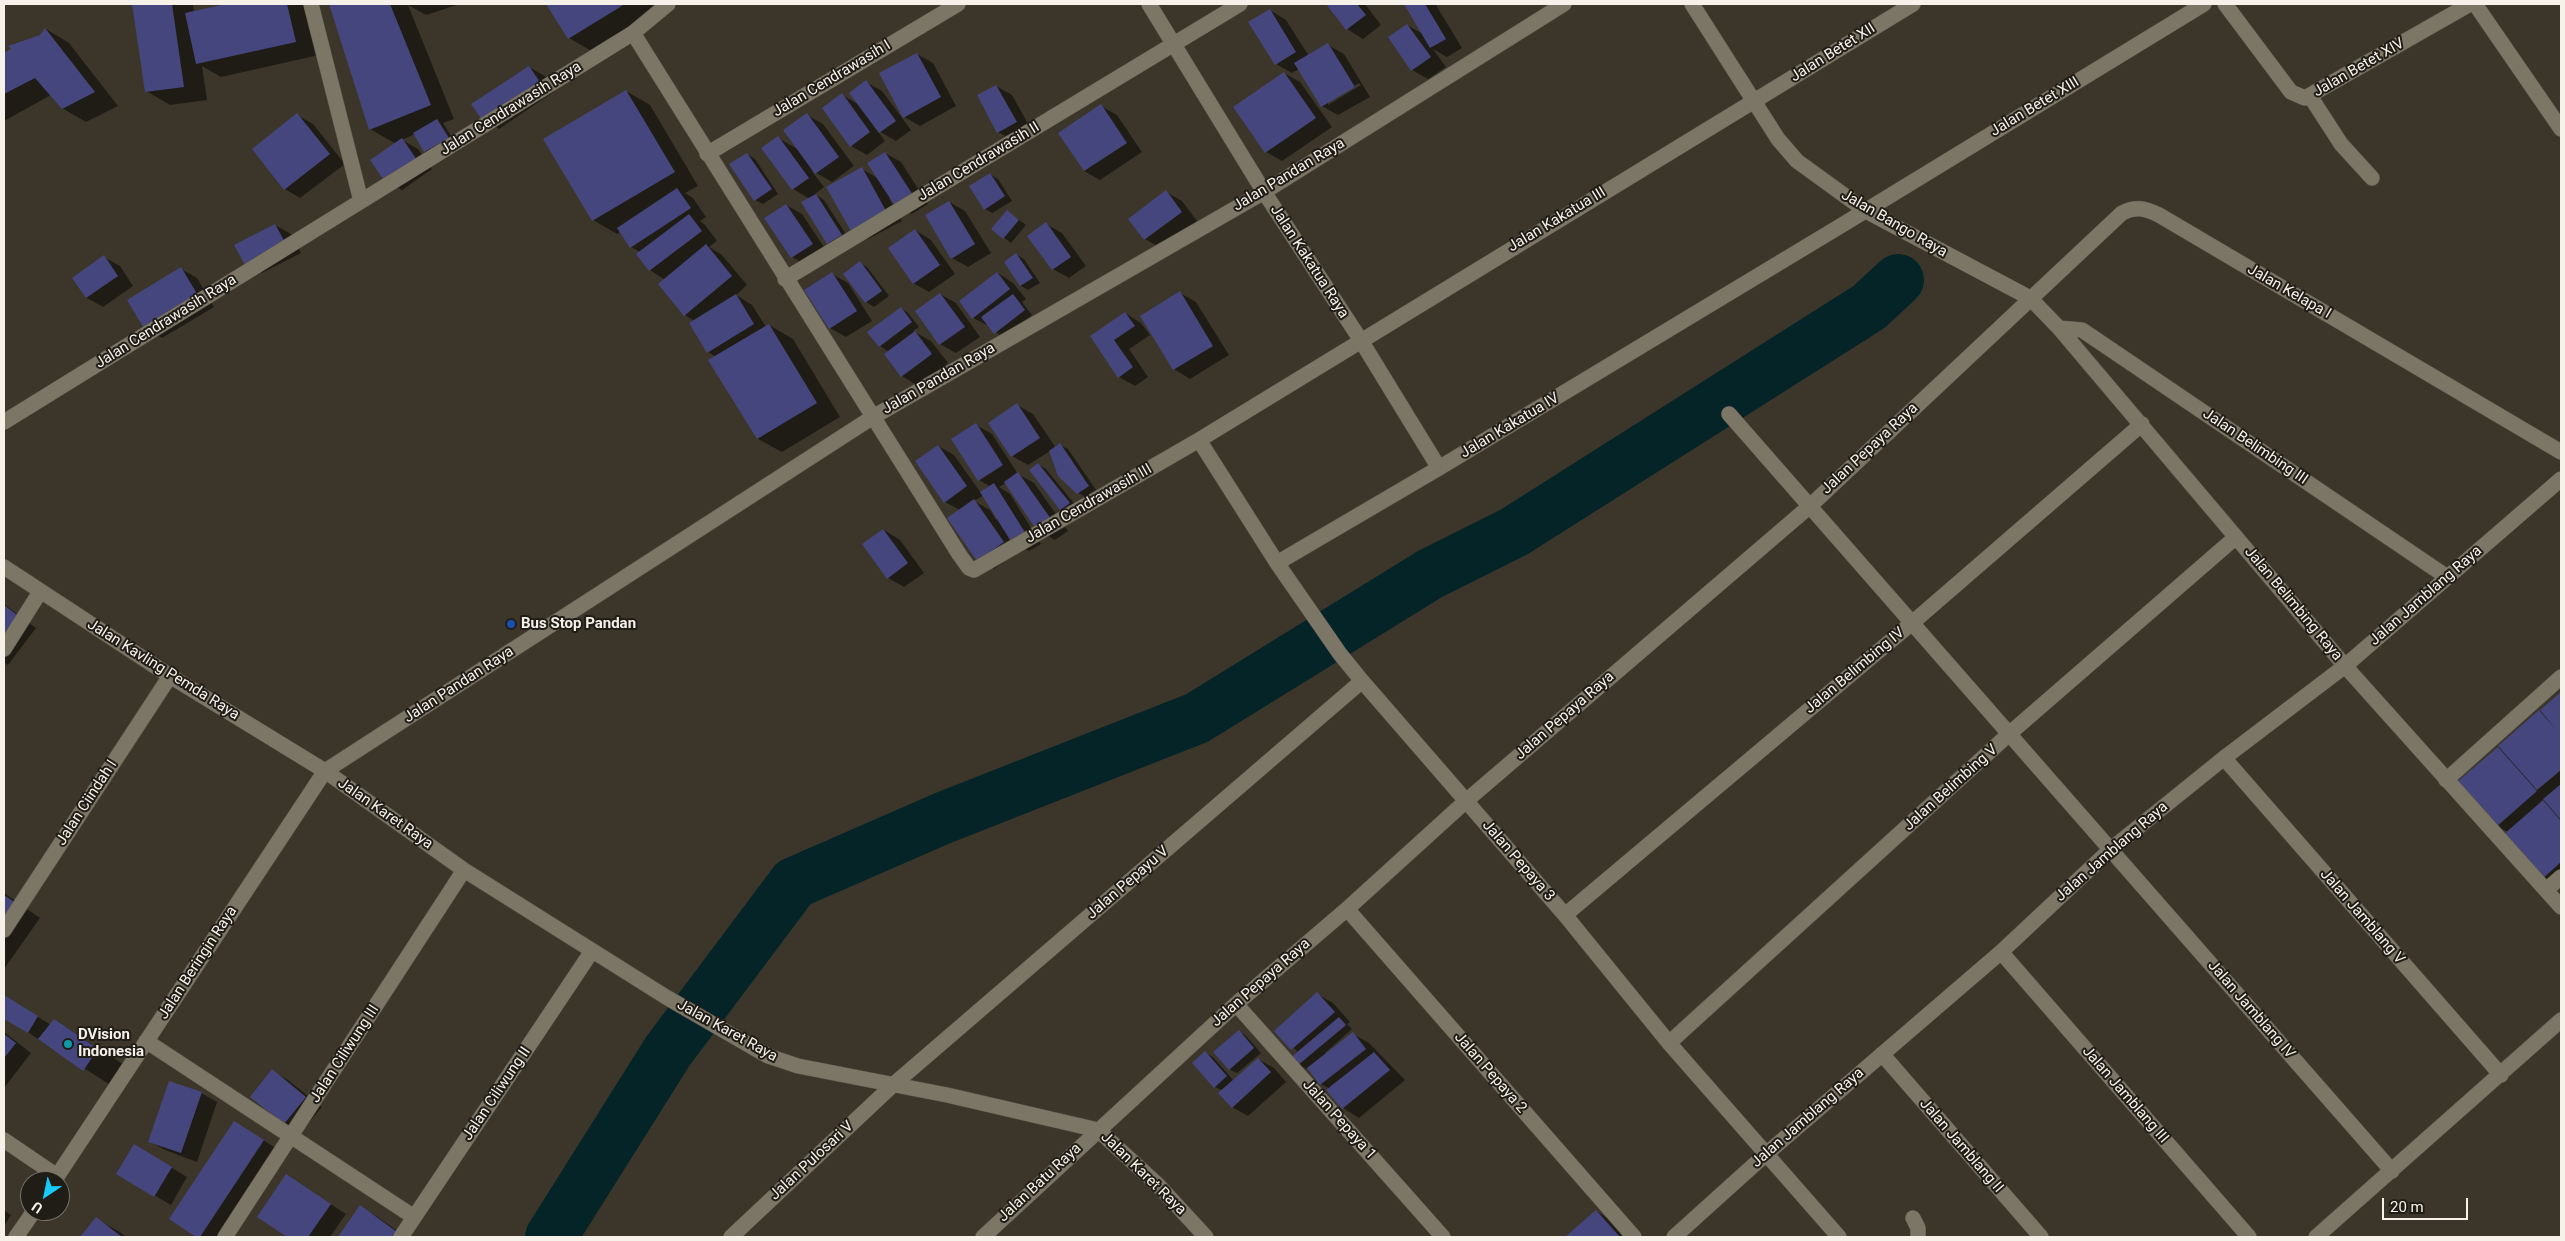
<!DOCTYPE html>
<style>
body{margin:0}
#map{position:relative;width:2565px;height:1241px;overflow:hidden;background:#3b3629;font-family:Roboto,sans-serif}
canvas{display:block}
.frame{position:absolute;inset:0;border:5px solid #f6f2ea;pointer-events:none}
.north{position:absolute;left:20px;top:1171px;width:50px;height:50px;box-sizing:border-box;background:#201d17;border:1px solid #76726b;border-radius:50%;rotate:214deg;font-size:14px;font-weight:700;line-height:20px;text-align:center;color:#f6f2ea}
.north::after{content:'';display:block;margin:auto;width:18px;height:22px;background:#17cafb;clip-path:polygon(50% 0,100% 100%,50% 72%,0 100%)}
.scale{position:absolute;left:2382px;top:1198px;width:86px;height:22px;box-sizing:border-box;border:2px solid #f6f2ea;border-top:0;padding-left:6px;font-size:15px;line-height:18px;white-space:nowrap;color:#f6f2ea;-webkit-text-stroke:4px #201d17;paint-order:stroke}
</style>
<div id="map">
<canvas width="2565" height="1241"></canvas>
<div class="frame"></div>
<div class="north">U</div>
<div class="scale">20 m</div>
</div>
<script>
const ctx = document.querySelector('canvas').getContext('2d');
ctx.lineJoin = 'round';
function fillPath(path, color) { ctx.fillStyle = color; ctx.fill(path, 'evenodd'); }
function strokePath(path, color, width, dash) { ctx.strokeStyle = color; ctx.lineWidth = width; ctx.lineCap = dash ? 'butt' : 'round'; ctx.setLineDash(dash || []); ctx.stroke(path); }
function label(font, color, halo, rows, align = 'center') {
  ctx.font = font + ' Roboto,sans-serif'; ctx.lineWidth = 4; ctx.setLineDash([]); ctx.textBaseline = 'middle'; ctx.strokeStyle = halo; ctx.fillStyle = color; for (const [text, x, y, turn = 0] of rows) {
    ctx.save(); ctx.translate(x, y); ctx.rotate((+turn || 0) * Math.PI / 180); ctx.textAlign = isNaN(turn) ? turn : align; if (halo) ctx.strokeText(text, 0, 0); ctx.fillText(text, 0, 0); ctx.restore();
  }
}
const shadow = new Path2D(`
 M 133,4 L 193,4 L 194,12 L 232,4 L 304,4 L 319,55 L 221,77 L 202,66 L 207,100 L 170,105 L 146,91 Z
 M 331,4 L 460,4 L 426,15 L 408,5 L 454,119 L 443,123 L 455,142 L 433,156 L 425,151 L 415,134 L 402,140 L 418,149 L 432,169 L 402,190 L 386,181 L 396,144 L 370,129 Z
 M 547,4 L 666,4 L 593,52 L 569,38 Z
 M 1328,4 L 1365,4 L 1381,25 L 1363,39 L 1347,29 Z
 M 1407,4 L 1436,5 L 1462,48 L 1447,57 L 1433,49 L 1446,67 L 1428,79 L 1412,70 L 1407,25 L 1423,34 L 1405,5 Z
 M 1270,10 L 1286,20 L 1309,56 L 1328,45 L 1344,54 L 1370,97 L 1338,115 L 1322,106 L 1299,69 L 1292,73 L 1276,64 ZM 1359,83 L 1361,85 L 1328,105 L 1328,102 Z
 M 46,29 L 69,43 L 118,106 L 86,122 L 62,108 L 51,95 L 4,121 L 4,54 L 41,36 Z
 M 917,54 L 933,63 L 956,106 L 920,126 L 904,117 Z
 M 529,67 L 545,76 L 555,91 L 499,129 L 483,119 Z
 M 1284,73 L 1300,82 L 1332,127 L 1282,161 L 1266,152 Z
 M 866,82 L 882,91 L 911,130 L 896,141 L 877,130 L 885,141 L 867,155 L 851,146 L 842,95 L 860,105 Z
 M 996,86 L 1012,95 L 1032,131 L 1014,141 L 998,132 Z
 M 626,91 L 650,105 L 698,186 L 685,193 L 693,198 L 706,217 L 700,221 L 705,225 L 717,241 L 709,247 L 722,255 L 747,285 L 736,295 L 752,305 L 766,327 L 769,325 L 793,339 L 840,417 L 782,452 L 758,439 L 710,360 L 716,357 L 708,352 L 694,321 L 685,315 L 660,285 L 665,280 L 650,270 L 640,252 L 631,247 L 621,231 L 617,234 L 593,220 Z
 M 1101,106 L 1117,115 L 1142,152 L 1100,180 L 1084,171 Z
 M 297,115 L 313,124 L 345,164 L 300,198 L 285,189 Z
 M 807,115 L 823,124 L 854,166 L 832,182 L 811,170 L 824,187 L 815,194 L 824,200 L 849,239 L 835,248 L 828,243 L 810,199 L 793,189 L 778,138 L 799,150 Z
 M 885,153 L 901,162 L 928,204 L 912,214 L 896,205 L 891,197 L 889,198 L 902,221 L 868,239 L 852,230 L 862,169 L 879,179 Z
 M 747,154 L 755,159 L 778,194 L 763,204 L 755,200 Z
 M 990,174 L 998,179 L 1012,201 L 992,213 L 985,209 Z
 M 1166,192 L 1182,201 L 1197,221 L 1161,248 L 1145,239 Z
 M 949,202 L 965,211 L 991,253 L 968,267 L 952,258 Z
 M 786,205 L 802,214 L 828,253 L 808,266 L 792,257 L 766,219 Z
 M 1008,212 L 1026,225 L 1011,243 L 993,229 Z
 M 1046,224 L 1062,233 L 1086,266 L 1069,278 L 1053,269 L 1029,236 Z
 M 275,225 L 291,234 L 301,253 L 262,273 L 246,264 Z
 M 915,230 L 931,240 L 955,274 L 929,292 L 913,283 Z
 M 1017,255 L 1024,259 L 1040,283 L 1028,290 L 1021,286 L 1005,262 Z
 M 104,257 L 120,266 L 133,286 L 103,307 L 87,298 L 74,278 Z
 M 860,263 L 867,267 L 889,296 L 874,307 L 866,302 L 845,274 Z
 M 181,269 L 197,278 L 214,307 L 162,338 L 146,329 Z
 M 998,273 L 1013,283 L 1026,299 L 1022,302 L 1032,315 L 1002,337 L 989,326 L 973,318 Z
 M 832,274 L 848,283 L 872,321 L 846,337 L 830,328 Z
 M 1180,293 L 1196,302 L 1229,355 L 1190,379 L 1174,369 L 1142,316 Z
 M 940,294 L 956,303 L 980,337 L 956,353 L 940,344 L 916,311 Z
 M 901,308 L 908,313 L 919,327 L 913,331 L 931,341 L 948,363 L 918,386 L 902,376 L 885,355 L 889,352 L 880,346 Z
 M 1125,313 L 1141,323 L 1150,335 L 1129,349 L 1148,377 L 1135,386 L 1119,377 L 1091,337 Z
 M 1017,405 L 1033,414 L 1056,448 L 1060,445 L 1068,449 L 1096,490 L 1086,497 L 1078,493 L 1050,451 L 1028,465 L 1012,456 Z
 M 976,425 L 992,434 L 1018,474 L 1034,483 L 1068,531 L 1055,540 L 1039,531 L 1006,483 L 999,487 L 1010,494 L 1041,544 L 1029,551 L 1011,541 L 1019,552 L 994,569 L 978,560 L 960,510 L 945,502 L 938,446 L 954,455 L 981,493 L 991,487 L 979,480 ZM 984,495 L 998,518 L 996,520 L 990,510 L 974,501 Z
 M 1038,464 L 1046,469 L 1077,507 L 1069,514 L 1061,510 L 1030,471 Z
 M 884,530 L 900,540 L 924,573 L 904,587 L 888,578 Z
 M 4,604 L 36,628 L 8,665 L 4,662 Z
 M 2561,693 L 2561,885 L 2542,879 L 2508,832 L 2497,826 L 2459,782 Z
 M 4,893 L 40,918 L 4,969 Z
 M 1317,994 L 1333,1003 L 1350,1022 L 1347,1024 L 1352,1029 L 1325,1053 L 1326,1055 L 1353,1034 L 1369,1043 L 1405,1080 L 1359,1118 L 1343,1108 L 1328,1090 L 1330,1089 L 1321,1084 L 1308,1067 L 1306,1069 L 1298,1065 L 1299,1053 L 1276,1031 Z
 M 4,996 L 51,1025 L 54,1020 L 129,1068 L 115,1088 L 4,1017 Z
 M 1239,1031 L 1246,1036 L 1261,1053 L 1237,1073 L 1229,1069 Z
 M 4,1032 L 31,1053 L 4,1088 Z
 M 1205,1053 L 1213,1057 L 1234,1081 L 1258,1059 L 1274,1068 L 1286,1082 L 1248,1116 L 1232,1107 L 1223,1091 L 1215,1087 Z
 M 272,1071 L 288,1080 L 322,1107 L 300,1133 L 285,1123 Z
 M 201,1093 L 217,1102 L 197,1162 L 165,1150 L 149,1141 Z
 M 234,1122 L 287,1155 L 233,1237 L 198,1237 L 171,1219 Z
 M 134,1145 L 187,1177 L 171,1205 L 118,1174 Z
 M 287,1176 L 346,1214 L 330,1237 L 289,1237 L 259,1217 Z
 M 361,1207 L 376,1216 L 406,1237 L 339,1237 Z
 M 4,1210 L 11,1215 L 4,1226 Z
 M 1596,1211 L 1612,1221 L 1627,1237 L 1568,1237 Z
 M 96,1219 L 120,1232 L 126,1237 L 81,1237 Z`);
const river = new Path2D(`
 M 551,1237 L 668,1051 L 794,883 L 943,818 L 1197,718 L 1430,574 L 1514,532 L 1869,307 L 1898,280`);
const building = new Path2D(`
 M 132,4 L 172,4 L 184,87 L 145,92 Z
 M 226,4 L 287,4 L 296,42 L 196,64 L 185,13 Z
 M 329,4 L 390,4 L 431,105 L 369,130 Z
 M 546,4 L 625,4 L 568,39 Z
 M 1326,4 L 1357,4 L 1366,15 L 1346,30 Z
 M 1404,4 L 1425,4 L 1446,39 L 1430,48 Z
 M 1270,9 L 1296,52 L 1275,65 L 1248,22 Z
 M 1407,24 L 1431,57 L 1411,71 L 1388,37 Z
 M 45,28 L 95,92 L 62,109 L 35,78 L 4,94 L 4,53 L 11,49 L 8,46 L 40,35 Z
 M 1328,43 L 1355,87 L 1321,107 L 1294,63 Z
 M 917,53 L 941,97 L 903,118 L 879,73 Z
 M 529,66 L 540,82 L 482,120 L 471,104 Z
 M 1284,72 L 1316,118 L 1265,153 L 1233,107 Z
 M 866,80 L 896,121 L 879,133 L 849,93 Z
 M 996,85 L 1017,122 L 997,133 L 977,95 Z
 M 626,90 L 675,172 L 592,221 L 543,139 Z
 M 842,93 L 870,132 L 850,147 L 822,108 Z
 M 1101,104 L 1127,143 L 1084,171 L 1058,133 Z
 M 297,113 L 330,154 L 284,190 L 252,149 Z
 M 807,113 L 839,157 L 815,174 L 783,130 Z
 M 437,119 L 449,138 L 424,152 L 413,133 Z
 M 778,136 L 809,178 L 792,190 L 761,148 Z
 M 402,138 L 417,160 L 385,182 L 370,160 Z
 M 885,152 L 913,195 L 895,206 L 867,163 Z
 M 747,153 L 772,189 L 754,201 L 729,164 Z
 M 862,167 L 886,211 L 851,231 L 826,187 Z
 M 990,173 L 1005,196 L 984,210 L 969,186 Z
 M 677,188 L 691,208 L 630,248 L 617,228 Z
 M 1166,190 L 1182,212 L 1144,240 L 1128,219 Z
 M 816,194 L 842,235 L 827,244 L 801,202 Z
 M 949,201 L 975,244 L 951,259 L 925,215 Z
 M 786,204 L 813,244 L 791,258 L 764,218 Z
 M 1007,210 L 1019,220 L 1003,239 L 991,229 Z
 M 689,214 L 702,231 L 649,271 L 636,254 Z
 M 1046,222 L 1071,257 L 1052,270 L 1027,236 Z
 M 275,224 L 286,244 L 245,265 L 234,245 Z
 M 915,229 L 940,265 L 913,284 L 888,248 Z
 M 706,244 L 732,276 L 684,316 L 658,284 Z
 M 1016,253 L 1033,278 L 1020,286 L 1004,262 Z
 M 104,255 L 118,276 L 86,298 L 72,278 Z
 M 860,261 L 882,291 L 865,303 L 843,274 Z
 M 181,267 L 199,297 L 145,330 L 127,300 Z
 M 832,272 L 857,311 L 829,329 L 804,290 Z
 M 997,272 L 1010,289 L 972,319 L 959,301 Z
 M 1180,291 L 1213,346 L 1173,370 L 1140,316 Z
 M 940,293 L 965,327 L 939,345 L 915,311 Z
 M 736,294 L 754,324 L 707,353 L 689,323 Z
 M 1013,294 L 1025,310 L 994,334 L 981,317 Z
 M 901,307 L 912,322 L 879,347 L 867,332 Z
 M 1125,312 L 1135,326 L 1114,340 L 1133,367 L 1118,378 L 1090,336 Z
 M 769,324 L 817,403 L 757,439 L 708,360 Z
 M 915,331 L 932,354 L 901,377 L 884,354 Z
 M 1017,403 L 1040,438 L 1011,457 L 988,423 Z
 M 976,423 L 1003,465 L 978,481 L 951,439 Z
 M 1060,443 L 1089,486 L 1077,494 L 1058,476 L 1049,451 Z
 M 938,445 L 967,486 L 944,503 L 915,461 Z
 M 1038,463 L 1070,503 L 1060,510 L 1029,470 Z
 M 1018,472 L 1053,522 L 1038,532 L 1004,482 Z
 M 994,483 L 1026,534 L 1012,543 L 980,492 Z
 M 974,499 L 1004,542 L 977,561 L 947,518 Z
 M 883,529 L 908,563 L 887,579 L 862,544 Z
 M 4,605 L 21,618 L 4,640 Z
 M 2561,692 L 2561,770 L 2537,790 L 2498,746 L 2539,710 L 2557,731 L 2540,710 Z
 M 2498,747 L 2537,791 L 2496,827 L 2457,782 Z
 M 2561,784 L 2561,820 L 2543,799 Z
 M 2543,800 L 2561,821 L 2561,862 L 2541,880 L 2502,836 Z
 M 4,895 L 17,904 L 4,922 Z
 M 1317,992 L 1335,1012 L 1291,1050 L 1274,1031 Z
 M 4,995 L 38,1016 L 28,1033 L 4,1019 Z
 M 1339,1017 L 1346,1025 L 1297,1066 L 1290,1058 Z
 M 54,1019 L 98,1049 L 83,1071 L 38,1039 Z
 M 1239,1030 L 1254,1048 L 1229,1070 L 1213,1052 Z
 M 1353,1032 L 1366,1049 L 1320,1085 L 1307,1068 Z
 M 4,1034 L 16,1043 L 4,1058 Z
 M 1205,1051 L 1227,1076 L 1214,1088 L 1192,1063 Z
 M 1374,1052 L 1390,1070 L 1342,1109 L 1326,1090 Z
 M 1258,1058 L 1271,1072 L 1232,1108 L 1218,1093 Z
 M 272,1069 L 306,1097 L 284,1124 L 250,1097 Z
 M 169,1081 L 202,1092 L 181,1153 L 148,1142 Z
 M 234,1121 L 264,1140 L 200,1237 L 196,1237 L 169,1219 Z
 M 134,1144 L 172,1167 L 154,1197 L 116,1174 Z
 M 286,1174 L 331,1204 L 308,1237 L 287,1237 L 257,1217 Z
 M 360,1205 L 397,1232 L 393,1237 L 338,1237 Z
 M 1596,1210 L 1620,1237 L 1565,1237 Z
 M 96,1217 L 122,1237 L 80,1237 Z`);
const minor = new Path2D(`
 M 311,4 L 361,201
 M 1149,4 L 1264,192 L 1360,339 L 1439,468
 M 1692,4 L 1778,139 L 1797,161 L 1866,211 L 2030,298 L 2059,328 L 2345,666 L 2561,907
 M 2225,4 L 2291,92 L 2305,98 L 2470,4
 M 2475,4 L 2561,129
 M 633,33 L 959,554 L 969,568 L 974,570 L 1199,440 L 1913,4
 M 2310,96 L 2341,144 L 2372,178
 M 707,154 L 958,4
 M 785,279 L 1240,4
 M 2059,328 L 2082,330 L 2447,577
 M 1729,414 L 2392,1171
 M 4,422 L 633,33 L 668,4
 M 1199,440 L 1277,563 L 1439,468 L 1847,222 L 2204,4
 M 1277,563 L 1340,654 L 1362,681 L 1565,915 L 1669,1043 L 1839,1237
 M 4,567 L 170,676 L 325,771 L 464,870 L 666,997 L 768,1056 L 798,1066 L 947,1095 L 1098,1130 L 1158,1185 L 1206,1237
 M 4,649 L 40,592
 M 2224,758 L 2501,1075
 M 2446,780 L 2561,677
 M 2546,890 L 2561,877
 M 1347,909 L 1634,1237
 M 1565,915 L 1912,623 L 2142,424
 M 4,930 L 170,676
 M 2001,952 L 2249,1237
 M 1236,1004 L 1443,1237
 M 146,1041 L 414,1217
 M 1669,1043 L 2009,734 L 2236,537
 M 1882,1054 L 2041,1237
 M 4,1140 L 57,1176
 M 54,1181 L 325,771 L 873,417 L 1264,192 L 1564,4
 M 1913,1218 L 1918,1228 L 1918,1237
 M 16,1237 L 34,1211
 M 225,1237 L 464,870
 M 401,1237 L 592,951
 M 731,1237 L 894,1084 L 1362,681
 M 983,1237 L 1236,1004 L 1347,909 L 1466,801 L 1810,506 L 2122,213 C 2135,206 2145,208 2159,215 L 2561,452
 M 1674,1237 L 1765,1155 L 2001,952 L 2110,850 L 2224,758 L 2345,666 L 2561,479
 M 2316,1237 L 2561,1020`);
const markers = [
 [511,624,5,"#1a4fb4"],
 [68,1044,5,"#0f9aa8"]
];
const streetNames = [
 ["Jalan Betet XII",1833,53,-32],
 ["Jalan Betet XIV",2359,68,-30],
 ["Jalan Cendrawasih I",832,79,-31],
 ["Jalan Betet XIII",2035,107,-31],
 ["Jalan Cendrawasih Raya",511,109,-32],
 ["Jalan Cendrawasih II",979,162,-31],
 ["Jalan Pandan Raya",1289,175,-31],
 ["Jalan Kakatua III",1557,220,-31],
 ["Jalan Bango Raya",1894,224,30],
 ["Jalan Kakatua Raya",1309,262,57],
 ["Jalan Kelapa I",2289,292,30],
 ["Jalan Cendrawasih Raya",166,322,-32],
 ["Jalan Pandan Raya",939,379,-30],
 ["Jalan Kakatua IV",1510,426,-31],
 ["Jalan Belimbing III",2255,447,34],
 ["Jalan Pepaya Raya",1870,449,-43],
 ["Jalan Cendrawasih III",1089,504,-30],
 ["Jalan Jamblang Raya",2426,596,-41],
 ["Jalan Belimbing Raya",2293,604,50],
 ["Jalan Kavling Pemda Raya",163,670,32],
 ["Jalan Belimbing IV",1855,671,-40],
 ["Jalan Pandan Raya",459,685,-33],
 ["Jalan Pepaya Raya",1565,716,-41],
 ["Jalan Belimbing V",1951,788,-42],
 ["Jalan Ciindah I",87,803,-57],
 ["Jalan Karet Raya",385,814,35],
 ["Jalan Jamblang Raya",2112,852,-41],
 ["Jalan Pepaya 3",1518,861,49],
 ["Jalan Pepayu V",1128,883,-41],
 ["Jalan Jamblang V",2362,917,49],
 ["Jalan Beringin Raya",198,963,-57],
 ["Jalan Pepaya Raya",1261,983,-41],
 ["Jalan Jamblang IV",2251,1010,49],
 ["Jalan Karet Raya",727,1031,29],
 ["Jalan Ciliwung III",345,1054,-57],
 ["Jalan Pepaya 2",1490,1073,49],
 ["Jalan Ciliwung II",497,1094,-56],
 ["Jalan Jamblang III",2125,1095,49],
 ["Jalan Jamblang Raya",1808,1118,-41],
 ["Jalan Pepaya 1",1339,1120,48],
 ["Jalan Jamblang II",1961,1146,49],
 ["Jalan Pulosari V",812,1161,-43],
 ["Jalan Karet Raya",1143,1174,44],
 ["Jalan Batu Raya",1040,1183,-43]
];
const poiNames = [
 ["Bus Stop Pandan",521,624],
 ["DVision",78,1035],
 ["Indonesia",78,1052]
];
fillPath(shadow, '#0007');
strokePath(river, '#042428', 52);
fillPath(building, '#46467f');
strokePath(minor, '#595449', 16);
strokePath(minor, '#7c7667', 15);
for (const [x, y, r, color] of markers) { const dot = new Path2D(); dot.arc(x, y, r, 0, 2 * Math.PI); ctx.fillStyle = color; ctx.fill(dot); strokePath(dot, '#201d17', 2); }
label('15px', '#f6f2ea', '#201d17', streetNames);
label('bold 15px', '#f6f2ea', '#201d17', poiNames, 'left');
</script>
